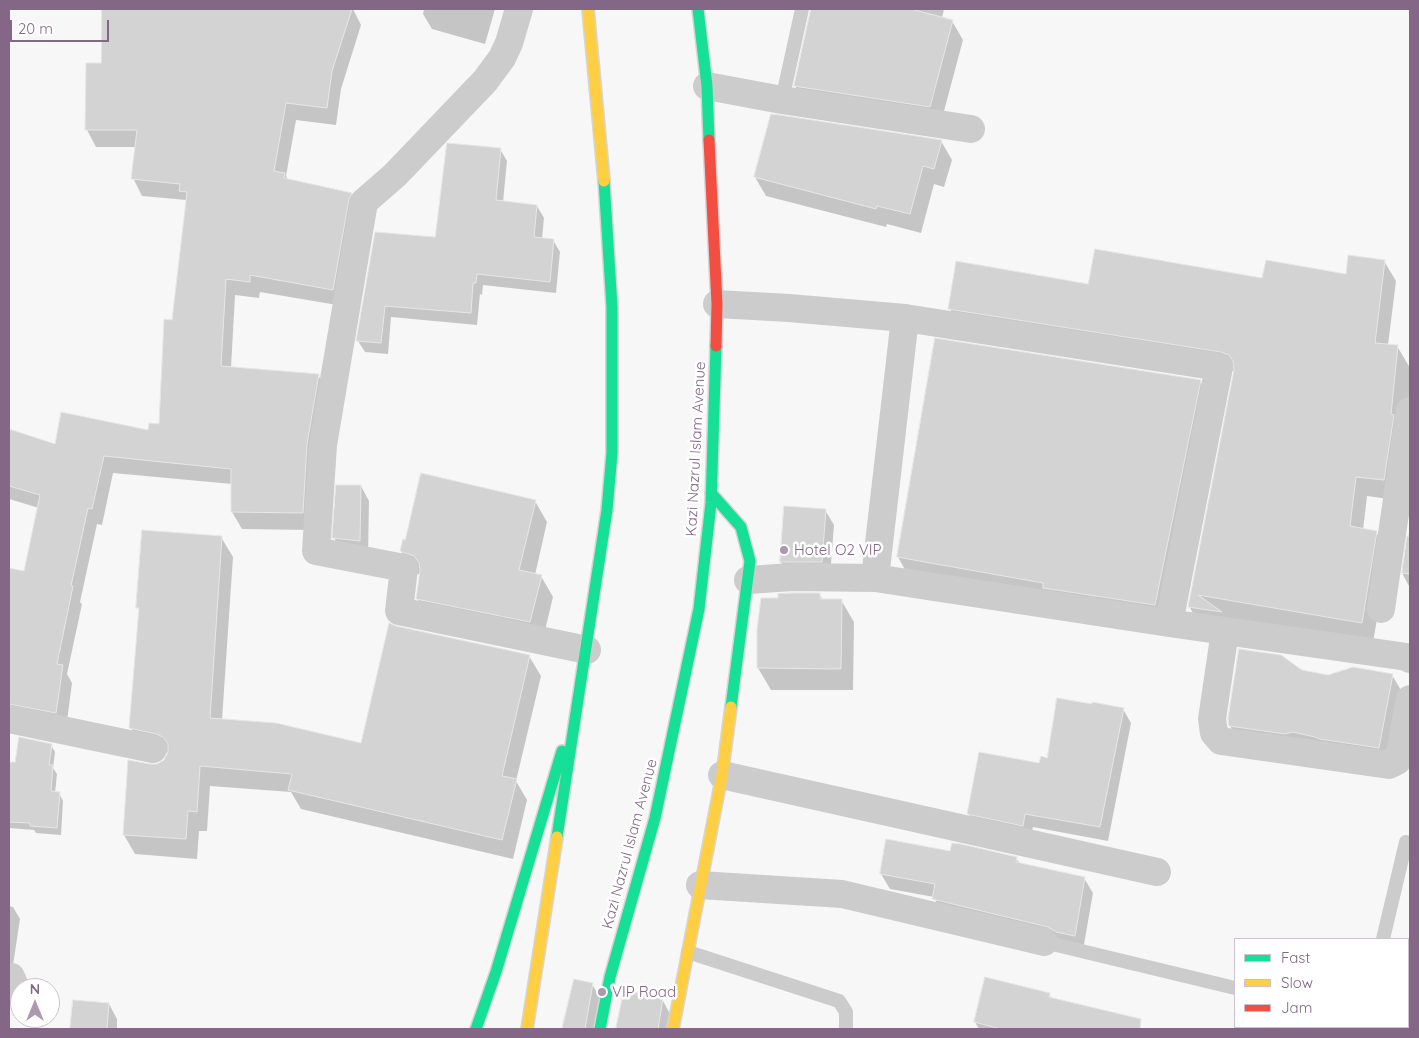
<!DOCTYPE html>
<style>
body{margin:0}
#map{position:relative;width:1419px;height:1038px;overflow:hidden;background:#f6f7f6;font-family:Quicksand,sans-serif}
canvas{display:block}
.frame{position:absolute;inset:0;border:10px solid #846786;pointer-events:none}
.legend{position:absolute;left:1234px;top:938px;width:175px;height:90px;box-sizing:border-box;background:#fff;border:1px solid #cec2cf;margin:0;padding:6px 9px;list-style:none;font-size:15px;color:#846786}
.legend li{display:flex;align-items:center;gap:10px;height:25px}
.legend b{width:25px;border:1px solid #cec2cf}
.north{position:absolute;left:10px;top:978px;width:50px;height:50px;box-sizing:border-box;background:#fff;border:1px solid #cec2cf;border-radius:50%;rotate:0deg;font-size:14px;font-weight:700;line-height:20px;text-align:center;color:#846786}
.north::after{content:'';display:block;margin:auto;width:18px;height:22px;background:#ac99ad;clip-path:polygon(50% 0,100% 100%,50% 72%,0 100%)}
.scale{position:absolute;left:10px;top:20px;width:99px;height:22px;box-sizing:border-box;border:2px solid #846786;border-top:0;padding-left:6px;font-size:15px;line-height:18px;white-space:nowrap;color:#846786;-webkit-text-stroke:4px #fff;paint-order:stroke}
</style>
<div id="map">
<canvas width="1419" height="1038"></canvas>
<div class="frame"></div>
<ul class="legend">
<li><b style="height:6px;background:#16e098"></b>Fast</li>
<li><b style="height:6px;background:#ffcf43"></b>Slow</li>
<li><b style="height:6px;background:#f24e42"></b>Jam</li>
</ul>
<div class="north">N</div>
<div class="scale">20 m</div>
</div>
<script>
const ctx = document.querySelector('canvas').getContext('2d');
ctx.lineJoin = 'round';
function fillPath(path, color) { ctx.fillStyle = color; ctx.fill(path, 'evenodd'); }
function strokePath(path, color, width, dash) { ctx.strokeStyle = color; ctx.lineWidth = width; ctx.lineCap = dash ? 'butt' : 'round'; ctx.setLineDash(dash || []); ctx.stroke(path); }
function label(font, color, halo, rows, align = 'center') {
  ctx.font = font + ' Quicksand,sans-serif'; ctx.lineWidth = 5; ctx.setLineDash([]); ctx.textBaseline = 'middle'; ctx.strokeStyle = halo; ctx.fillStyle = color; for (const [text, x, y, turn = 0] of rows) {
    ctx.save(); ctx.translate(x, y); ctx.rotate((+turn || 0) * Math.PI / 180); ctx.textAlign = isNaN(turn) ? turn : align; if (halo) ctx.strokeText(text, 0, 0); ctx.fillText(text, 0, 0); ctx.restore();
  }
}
const shadow = new Path2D(`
 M 103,9 L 353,9 L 361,25 L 341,89 L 336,125 L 296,120 L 286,176 L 288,180 L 351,194 L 361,211 L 343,306 L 260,292 L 259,298 L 235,295 L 231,368 L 318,375 L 328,392 L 312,530 L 242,529 L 232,512 L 232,484 L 113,473 L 102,525 L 97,524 L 80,602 L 82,604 L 67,674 L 72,683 L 66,729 L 9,719 L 9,569 L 25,572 L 39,508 L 9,499 L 9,431 L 56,445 L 149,431 L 160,426 L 187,203 L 186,200 L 142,196 L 133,178 L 137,147 L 96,147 L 87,130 L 102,64 Z
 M 424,9 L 495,9 L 485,44 L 432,29 L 423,14 Z
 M 812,9 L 944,9 L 942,18 L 952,21 L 963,40 L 940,126 L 807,105 L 795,86 Z
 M 941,141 L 952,160 L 944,187 L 934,184 L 921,233 L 887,224 L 886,227 L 766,196 L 755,177 Z
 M 500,149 L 507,161 L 503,202 L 537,206 L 544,218 L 542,239 L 553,240 L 560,252 L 556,293 L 483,285 L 482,295 L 480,294 L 477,325 L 391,317 L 388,354 L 365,352 L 358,341 L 436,239 Z
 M 1384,261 L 1396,281 L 1388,345 L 1397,346 L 1410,368 L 1410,421 L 1395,500 L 1367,496 L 1363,530 L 1376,532 L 1388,552 L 1373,643 L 1201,627 L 1189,606 L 1234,371 L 961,329 L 950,309 L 1089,286 L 1347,275 Z
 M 936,340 L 1200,381 L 1216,410 L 1171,633 L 914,586 L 898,557 Z
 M 361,486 L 369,501 L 368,556 L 343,553 L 334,538 Z
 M 535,501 L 547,522 L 535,575 L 541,576 L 553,597 L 542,643 L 430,620 L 417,598 L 420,575 L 414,572 L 401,551 Z
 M 825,510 L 834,525 L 830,577 L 790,577 L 781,562 Z
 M 1410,526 L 1410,588 L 1403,575 Z
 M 221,537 L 233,557 L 222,720 L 362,744 L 529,656 L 541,676 L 516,781 L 527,800 L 513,859 L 301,809 L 291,792 L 210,786 L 207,831 L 199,831 L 197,859 L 135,854 L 124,835 L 158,765 L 165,761 L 169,753 L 142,748 L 131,728 L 140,611 L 138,607 Z
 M 819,594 L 823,600 L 841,600 L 854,622 L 853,690 L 771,690 L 758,668 L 779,600 Z
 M 1301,671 L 1328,676 L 1392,675 L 1405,697 L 1391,770 L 1243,748 L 1230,726 Z
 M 1123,709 L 1131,723 L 1108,841 L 1033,827 L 1030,840 L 977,828 L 968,813 Z
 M 51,745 L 55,752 L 53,768 L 57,774 L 55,793 L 59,793 L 63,801 L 61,835 L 36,833 L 34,830 L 9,828 L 9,763 L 16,763 Z
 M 951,853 L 1016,858 L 1020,864 L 1084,878 L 1093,893 L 1083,950 L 942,914 L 934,897 L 890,889 L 881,874 Z
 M 9,906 L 13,907 L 20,919 L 12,972 L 9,971 Z
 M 986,978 L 1049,994 L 1052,999 L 1123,1016 L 1131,1029 L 979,1029 L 975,1022 Z
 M 575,980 L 592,984 L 609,1013 L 606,1029 L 564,1029 Z
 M 624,991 L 662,999 L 678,1029 L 617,1029 Z
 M 74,1001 L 109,1004 L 117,1019 L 117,1029 L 72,1029 Z`);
const building = new Path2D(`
 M 102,9 L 352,9 L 332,71 L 327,108 L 286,103 L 274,171 L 285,173 L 284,178 L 352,193 L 349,199 L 333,290 L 250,275 L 250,282 L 226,279 L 221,366 L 319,374 L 307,444 L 303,513 L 231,512 L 231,469 L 104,456 L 92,509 L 88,508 L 71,586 L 73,586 L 57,664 L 63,665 L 56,713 L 9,704 L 9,568 L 24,571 L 40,495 L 9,486 L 9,429 L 55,444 L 61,412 L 148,430 L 149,423 L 159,424 L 164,319 L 172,320 L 187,192 L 179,191 L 180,184 L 131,179 L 137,130 L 85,130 L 86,63 L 101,63 Z
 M 811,9 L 911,9 L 953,20 L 930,107 L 794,86 Z
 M 771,114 L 780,115 L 942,140 L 934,169 L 923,166 L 910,214 L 877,206 L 876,209 L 754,177 Z
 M 447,143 L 501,148 L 496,200 L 537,205 L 534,237 L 554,239 L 550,282 L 477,274 L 476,283 L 473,283 L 471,313 L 385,306 L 381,343 L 356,341 L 375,232 L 435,237 Z
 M 1095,249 L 1262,278 L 1266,260 L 1346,274 L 1348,255 L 1385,260 L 1375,343 L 1398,345 L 1391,414 L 1394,415 L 1384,480 L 1356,477 L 1350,526 L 1377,531 L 1362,623 L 1198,595 L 1222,612 L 1188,607 L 1234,370 L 1233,361 L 1229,355 L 1221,352 L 948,309 L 956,261 L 1088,284 Z
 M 935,338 L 1201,380 L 1155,605 L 1043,588 L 1043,583 L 897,557 Z
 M 421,473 L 536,500 L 519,570 L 542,575 L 530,622 L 416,599 L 420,570 L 419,563 L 414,556 L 400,551 L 403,539 L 405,540 Z
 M 336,485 L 361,485 L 360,541 L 332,538 Z
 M 784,506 L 826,509 L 822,562 L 780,562 Z
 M 142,530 L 222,536 L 210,718 L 276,723 L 361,743 L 389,623 L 396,626 L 530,655 L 502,776 L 517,779 L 502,840 L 288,790 L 292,774 L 200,766 L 197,812 L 188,811 L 186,839 L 123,835 L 128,760 L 150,764 L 157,764 L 164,760 L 168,752 L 168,744 L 163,737 L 156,734 L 129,728 L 139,608 L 136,608 Z
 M 1407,536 L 1410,537 L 1410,574 L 1402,573 Z
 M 792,593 L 820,593 L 820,599 L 842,599 L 841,669 L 757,668 L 757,629 L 761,598 L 778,598 L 778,594 Z
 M 1239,649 L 1281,655 L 1302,670 L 1328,675 L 1353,667 L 1393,674 L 1379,748 L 1320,739 L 1315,737 L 1293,732 L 1285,734 L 1229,726 L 1228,719 Z
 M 1057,698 L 1092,704 L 1092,702 L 1124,708 L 1100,827 L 1025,814 L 1023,826 L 967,814 L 979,752 L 1039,763 L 1041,756 L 1047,758 Z
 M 19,737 L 52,744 L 49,765 L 53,765 L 51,791 L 60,792 L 57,828 L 30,826 L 30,823 L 9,822 L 9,762 L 15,762 Z
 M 886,839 L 950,851 L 952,843 L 961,844 L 1017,857 L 1016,862 L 1085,877 L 1075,936 L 1056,932 L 1048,927 L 932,899 L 935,884 L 880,874 Z
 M 985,977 L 1050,993 L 1049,997 L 1141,1019 L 1140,1029 L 1001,1029 L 974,1022 Z
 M 574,979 L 593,983 L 585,1029 L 562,1029 Z
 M 624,990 L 663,998 L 658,1029 L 616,1029 Z
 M 73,1000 L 109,1003 L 107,1029 L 70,1029 Z`);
const lane = new Path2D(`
 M 782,100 L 802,9
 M 1383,939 L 1406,842
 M 1044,942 L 1235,988
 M 688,952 L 839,1001 L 846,1012 L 846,1029`);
const street = new Path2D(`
 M 519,9 L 509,43 L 502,58 L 485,81 L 395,175 L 364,202 L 323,445 L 316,551 L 404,568 L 399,611 L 587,650
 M 707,86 L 782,100 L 971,129
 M 717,304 L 789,308 L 905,318 L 1219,367 L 1169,623
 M 875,578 L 905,318
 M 748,580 L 792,577 L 875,578 L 1169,623 L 1407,657 L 1410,659
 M 1381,609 L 1410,411
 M 1225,631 L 1212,719 L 1214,733 L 1221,741 L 1389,765 L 1397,761 L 1400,754 L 1410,699
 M 9,719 L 153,749
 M 722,775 L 1157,872
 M 700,885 L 842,894 L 1044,942
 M 9,977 L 11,977 L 17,991`);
const fast = new Path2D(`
 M 698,9 L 707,86 L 709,140
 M 711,493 L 741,527 L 750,561 L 731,707
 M 557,837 L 607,510 L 612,453 L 612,307 L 604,181
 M 476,1029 L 496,972 L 562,751
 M 600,1029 L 610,977 L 655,818 L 699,609 L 711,503 L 716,346`);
const slow = new Path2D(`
 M 588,9 L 604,181
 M 527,1029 L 557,837
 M 673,1029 L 722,775 L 731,707`);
const jam = new Path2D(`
 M 709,140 L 717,304 L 716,346`);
const markers = [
 [784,550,5,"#ac99ad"],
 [602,992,5,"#ac99ad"]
];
const streetNames = [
 ["Kazi Nazrul Islam Avenue",696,449,-87],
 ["Kazi Nazrul Islam Avenue",630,844,-75]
];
const poiNames = [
 ["Hotel O2 VIP",794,550],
 ["VIP Road",612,992]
];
fillPath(shadow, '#0003');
fillPath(building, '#d4d3d4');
strokePath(building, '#e6e6e6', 1);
strokePath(fast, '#d6d4d6', 14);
strokePath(slow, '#d6d4d6', 14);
strokePath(jam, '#d6d4d6', 14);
strokePath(lane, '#cdcccd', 14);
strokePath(street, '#cdcccd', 28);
strokePath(fast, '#16e098', 11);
strokePath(slow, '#ffcf43', 11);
strokePath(jam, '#f24e42', 11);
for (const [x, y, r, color] of markers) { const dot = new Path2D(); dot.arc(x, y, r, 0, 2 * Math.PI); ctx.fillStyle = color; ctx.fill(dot); strokePath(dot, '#fff', 2); }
label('15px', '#846786', '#fff', streetNames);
label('15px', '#846786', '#fff', poiNames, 'left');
</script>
